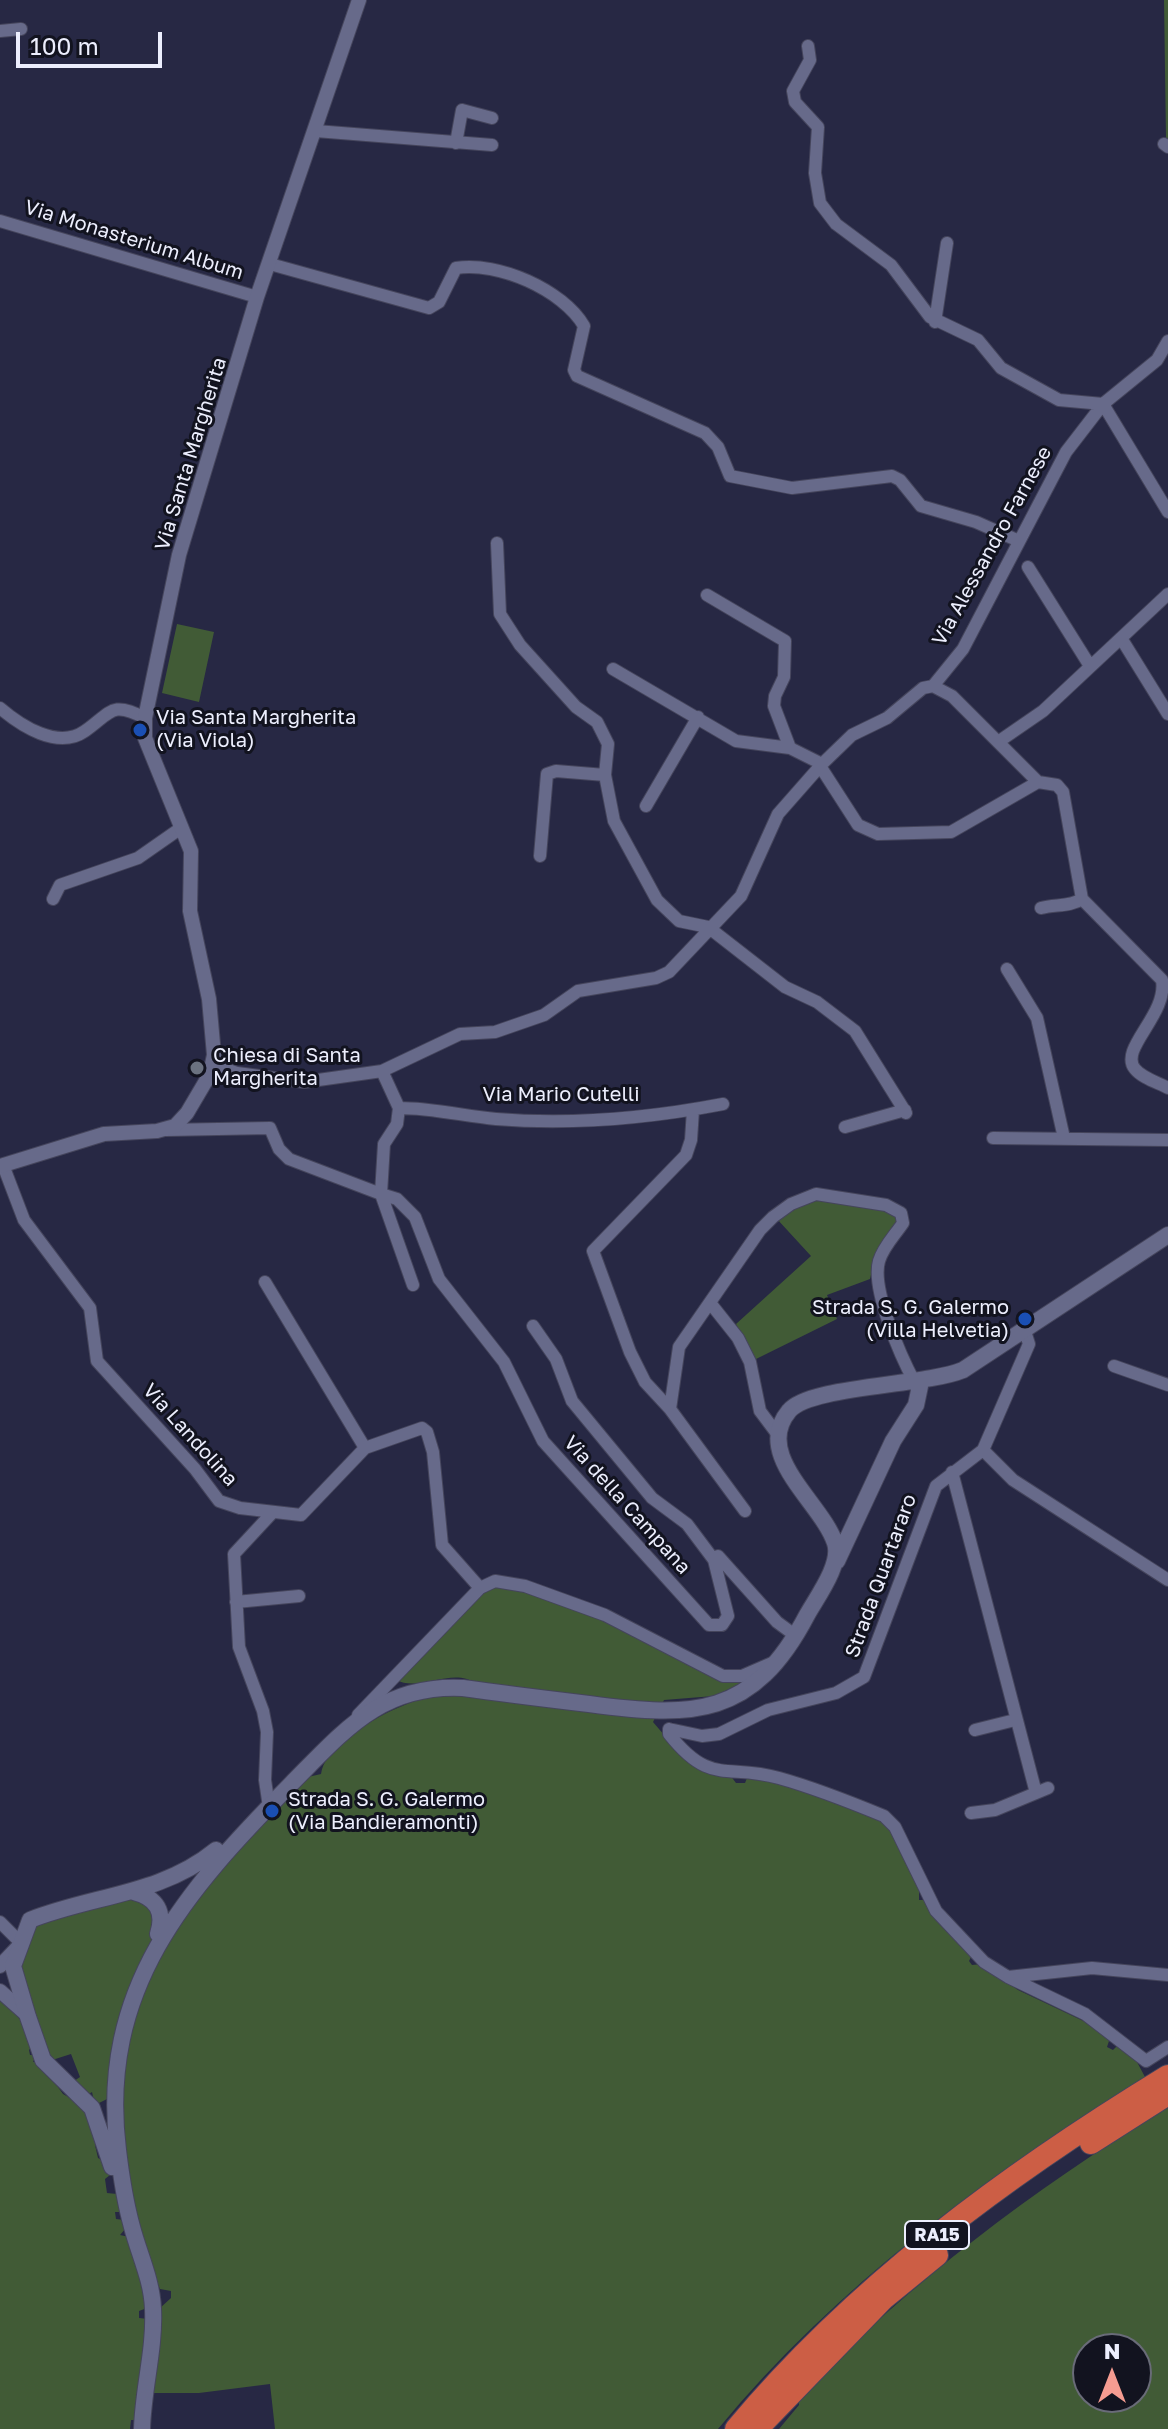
<!DOCTYPE html>
<style>
body{margin:0}
#map{position:relative;width:1168px;height:2429px;overflow:hidden;background:#272844;font-family:"Golos Text",sans-serif}
canvas{display:block}
.north{position:absolute;left:1072px;top:2333px;width:80px;height:80px;box-sizing:border-box;background:#12131f;border:2px solid #696b78;border-radius:50%;rotate:0deg;font-size:22px;font-weight:700;line-height:32px;text-align:center;color:#eceefd}
.north::after{content:'';display:block;margin:auto;width:28px;height:36px;background:#f59c91;clip-path:polygon(50% 0,100% 100%,50% 72%,0 100%)}
.scale{position:absolute;left:16px;top:32px;width:146px;height:36px;box-sizing:border-box;border:4px solid #eceefd;border-top:0;padding-left:10px;font-size:24px;line-height:28px;white-space:nowrap;color:#eceefd;-webkit-text-stroke:6px #12131f;paint-order:stroke}
</style>
<div id="map">
<canvas width="1168" height="2429"></canvas>
<div class="north">N</div>
<div class="scale">100 m</div>
</div>
<script>
const ctx = document.querySelector('canvas').getContext('2d');
ctx.lineJoin = 'round';
function fillPath(path, color) { ctx.fillStyle = color; ctx.fill(path, 'evenodd'); }
function strokePath(path, color, width, dash) { ctx.strokeStyle = color; ctx.lineWidth = width; ctx.lineCap = dash ? 'butt' : 'round'; ctx.setLineDash(dash || []); ctx.stroke(path); }
function label(font, color, halo, rows, align = 'center') {
  ctx.font = font + ' "Golos Text",sans-serif'; ctx.lineWidth = 6; ctx.setLineDash([]); ctx.textBaseline = 'middle'; ctx.strokeStyle = halo; ctx.fillStyle = color; for (const [text, x, y, turn = 0] of rows) {
    ctx.save(); ctx.translate(x, y); ctx.rotate((+turn || 0) * Math.PI / 180); ctx.textAlign = isNaN(turn) ? turn : align; if (halo) ctx.strokeText(text, 0, 0); ctx.fillText(text, 0, 0); ctx.restore();
  }
}
const green = new Path2D(`
 M 1164,0 L 1168,0 L 1168,141 L 1166,140 Z
 M 177,624 L 214,632 L 199,702 L 162,693 Z
 M 816,1198 L 892,1209 L 898,1220 L 876,1254 L 870,1279 L 827,1295 L 837,1319 L 754,1360 L 736,1324 L 811,1256 L 777,1219 L 791,1208 Z
 M 496,1586 C 585,1600 659,1655 744,1682 L 714,1696 L 664,1700 L 653,1722 L 665,1736 L 730,1775 L 736,1783 L 745,1783 L 747,1778 L 768,1777 L 886,1820 L 919,1890 L 919,1900 L 925,1900 L 972,1955 L 969,1961 L 972,1965 L 982,1964 L 1018,1990 L 1096,2027 L 1109,2041 L 1107,2047 L 1113,2050 L 1117,2046 L 1137,2062 L 1145,2077 C 988,2175 836,2286 718,2429 L 275,2429 L 270,2384 L 199,2393 L 151,2393 L 160,2308 L 171,2298 L 171,2291 L 160,2289 L 155,2278 C 140,2227 121,2172 121,2118 C 121,2023 156,1945 214,1872 C 241,1838 277,1808 308,1777 L 321,1774 C 323,1760 331,1755 341,1745 C 380,1708 424,1697 475,1683 C 453,1667 420,1692 396,1680 L 482,1593 Z
 M 133,1897 L 151,1903 L 157,1927 L 121,2013 L 107,2099 L 95,2105 L 92,2092 L 86,2096 L 71,2083 L 80,2077 L 71,2054 L 49,2061 L 18,1973 L 33,1924 Z
 M 0,1995 L 16,2007 L 33,2045 L 29,2050 L 30,2055 L 36,2055 L 33,2062 L 39,2061 L 63,2094 C 88,2108 89,2113 100,2143 L 95,2145 L 98,2158 L 107,2163 L 110,2175 L 105,2179 L 107,2193 L 117,2194 L 121,2212 L 115,2212 L 116,2219 L 124,2220 L 126,2228 L 120,2235 L 129,2237 L 147,2298 L 147,2308 L 139,2311 L 139,2318 L 148,2319 L 138,2420 L 131,2420 L 130,2429 L 0,2429 Z
 M 1168,2107 L 1168,2429 L 779,2429 L 799,2405 L 799,2396 C 916,2278 1027,2194 1168,2107 ZM 1088,2349 L 1136,2349 L 1136,2397 L 1088,2397 Z`);
const minor = new Path2D(`
 M 0,31 L 21,29
 M 808,46 L 810,60 L 793,91 L 795,102 L 818,127 L 815,173 L 820,203 L 836,224 L 891,265 L 930,317 L 978,340 L 1001,368 L 1059,400 L 1103,404 L 1168,512
 M 316,131 L 492,145
 M 456,143 L 462,110 L 492,118
 M 1164,144 L 1168,147
 M 0,221 L 257,297
 M 270,264 L 429,308 L 439,302 L 456,268 C 498,261 563,290 584,326 L 574,370 L 577,376 L 705,433 L 718,447 L 730,476 L 792,488 L 892,476 L 900,480 L 921,506 L 976,522 L 1019,541
 M 935,322 L 947,243
 M 497,543 L 500,614 L 520,645 L 576,707 L 597,722 L 608,744 L 605,775 L 614,821 L 657,900 L 679,921 L 708,927 L 785,987 L 817,1002 L 855,1031 L 906,1113
 M 1028,567 L 1090,666
 M 1168,594 L 1043,711 L 998,742 L 1038,782 L 1057,785 L 1063,792 L 1082,899 L 1162,980 C 1168,1015 1118,1049 1135,1069 C 1142,1078 1159,1083 1168,1088
 M 707,595 L 785,641 L 784,677 L 775,696 L 774,706 L 790,748
 M 1121,638 L 1168,714
 M 613,669 L 736,741 L 790,748 L 822,764
 M 933,686 L 952,696 L 998,742
 M 0,708 C 21,726 58,750 85,731 C 111,713 111,700 145,718
 M 820,766 L 858,825 L 878,834 L 951,832 L 1038,782
 M 646,806 L 698,717
 M 540,856 L 547,774 L 556,771 L 605,775
 M 53,899 L 60,885 L 138,858 L 181,828
 M 1041,908 C 1055,904 1070,907 1082,899
 M 1007,969 L 1037,1018 L 1064,1138
 M 221,1067 L 237,1073 L 304,1082 L 382,1071 L 460,1034 L 495,1032 L 544,1015 L 578,991 L 656,978 L 669,972 L 741,896 L 778,814 L 822,764 L 852,735 L 887,718 L 923,688 L 933,686 L 963,649 L 1066,452 L 1103,404 L 1157,360 L 1168,341
 M 382,1071 L 399,1108 L 397,1124 L 384,1144 L 381,1194 L 397,1199 L 415,1217 L 439,1279 L 504,1362 L 543,1441 L 709,1625 L 722,1625 L 728,1616 L 714,1560 L 718,1556 L 777,1622 L 796,1636
 M 399,1108 C 432,1108 464,1116 496,1119 C 570,1125 650,1118 723,1104
 M 693,1110 L 691,1140 L 686,1155 L 593,1251 L 630,1352 L 645,1382 L 670,1409 L 745,1511
 M 845,1127 L 905,1110
 M 166,1130 L 270,1128 L 279,1149 L 289,1159 L 381,1194 L 413,1285
 M 993,1138 L 1168,1140
 M 3,1165 L 24,1220 L 90,1308 L 97,1361 L 195,1469 L 219,1501 L 240,1508 L 301,1515 L 365,1448 L 422,1428 L 427,1432 L 433,1452 L 442,1545 L 480,1588
 M 265,1282 L 365,1448
 M 711,1304 L 738,1338 L 750,1362 L 760,1411 L 778,1435
 M 533,1326 L 556,1359 L 572,1401 L 652,1498 L 687,1524 L 714,1560
 M 1114,1366 L 1168,1385
 M 670,1409 L 679,1347 L 760,1230 L 773,1217 L 791,1204 L 816,1194 L 886,1205 L 901,1213 L 903,1223 C 895,1235 883,1247 879,1261 C 871,1289 901,1357 915,1383
 M 983,1450 L 1013,1480 L 1168,1580
 M 952,1472 L 1036,1793 L 1048,1788
 M 236,1602 L 299,1596
 M 358,1715 L 480,1588 L 495,1581 L 525,1586 L 605,1615 L 723,1676 L 742,1676 L 772,1663
 M 669,1729 L 669,1734 C 711,1787 727,1763 779,1778 C 815,1788 850,1802 884,1816 L 895,1827 L 936,1911 L 984,1962 L 1008,1977 L 1092,1968 L 1168,1975
 M 669,1729 L 702,1736 L 719,1734 L 768,1710 L 836,1693 L 864,1677 L 936,1486 L 983,1450 L 1029,1344 L 1024,1328
 M 975,1730 L 1015,1720
 M 269,1807 L 265,1780 L 267,1732 L 263,1711 L 239,1647 L 234,1554 L 273,1512
 M 971,1813 L 995,1810 L 1036,1793
 M 0,1922 L 20,1942
 M 1008,1977 L 1085,2014 L 1146,2061 L 1168,2047`);
const tertiary = new Path2D(`
 M 210,1074 L 215,1079 L 223,1074 L 221,1067 L 211,1067
 M 0,1166 L 104,1134 L 157,1131 L 175,1126 L 187,1113 L 210,1074 L 214,1055 L 209,999 L 190,911 L 191,851 L 145,738 L 145,718 L 179,555 L 257,297 L 359,0
 M 0,1966 L 17,1948
 M 0,1991 L 26,2014`);
const secondary = new Path2D(`
 M 837,1561 L 893,1441 L 916,1405 L 920,1386 L 915,1383
 M 134,1892 C 157,1898 165,1912 158,1934
 M 112,2167 L 92,2108 L 43,2060 L 28,2017 L 13,1966 L 30,1920 C 93,1895 161,1895 216,1850
 M 142,2429 C 143,2389 155,2349 153,2309 C 152,2280 139,2254 132,2227 C 125,2202 121,2175 118,2150 C 98,1988 186,1891 291,1784 C 344,1731 381,1684 463,1688 C 505,1694 547,1699 589,1704 C 693,1718 753,1718 807,1615 C 817,1597 842,1564 835,1543 C 822,1503 752,1455 789,1411 C 809,1386 924,1386 963,1370 L 1168,1235`);
const motorway = new Path2D(`
 M 1091,2143 L 1168,2094
 M 736,2429 C 856,2285 1009,2173 1168,2076
 M 757,2429 L 883,2299 L 937,2255`);
const markers = [
 [140,730,8,"#1a4fb4"],
 [197,1068,8,"#6b7280"],
 [1025,1319,8,"#1a4fb4"],
 [272,1811,8,"#1a4fb4"]
];
const shields = [
 [937,2235,64]
];
const shieldNames = [
 ["RA15",937,2235]
];
const streetNames = [
 ["Via Monasterium Album",134,240,17],
 ["Via Santa Margherita",191,454,-73],
 ["Via Alessandro Farnese",992,546,-61],
 ["Via Mario Cutelli",561,1095],
 ["Via Landolina",190,1435,48],
 ["Via della Campana",627,1505,48],
 ["Strada Quartararo",881,1576,-70]
];
const poiNames = [
 ["Via Santa Margherita",156,718],
 ["(Via Viola)",156,741],
 ["Chiesa di Santa",213,1056],
 ["Margherita",213,1079],
 ["Strada S. G. Galermo",1009,1308,"right"],
 ["(Villa Helvetia)",1009,1331,"right"],
 ["Strada S. G. Galermo",288,1800],
 ["(Via Bandieramonti)",288,1823]
];
fillPath(green, '#415b36');
strokePath(minor, '#45455c', 14);
strokePath(tertiary, '#45455c', 16);
strokePath(secondary, '#45455c', 18);
strokePath(motorway, '#45455c', 24);
strokePath(minor, '#676a8a', 12);
strokePath(tertiary, '#676a8a', 14);
strokePath(secondary, '#676a8a', 16);
strokePath(motorway, '#cc5e45', 22);
for (const [x, y, r, color] of markers) { const dot = new Path2D(); dot.arc(x, y, r, 0, 2 * Math.PI); ctx.fillStyle = color; ctx.fill(dot); strokePath(dot, '#12131f', 3); }
for (const [x, y, w] of shields) { const box = new Path2D(); box.roundRect(x - w / 2, y - 14, w, 28, 6); ctx.fillStyle = '#12131f'; ctx.fill(box); strokePath(box, '#eceefd', 2); }
label('bold 18px', '#eceefd', null, shieldNames);
label('20px', '#eceefd', '#12131f', streetNames);
label('20px', '#eceefd', '#12131f', poiNames, 'left');
</script>
